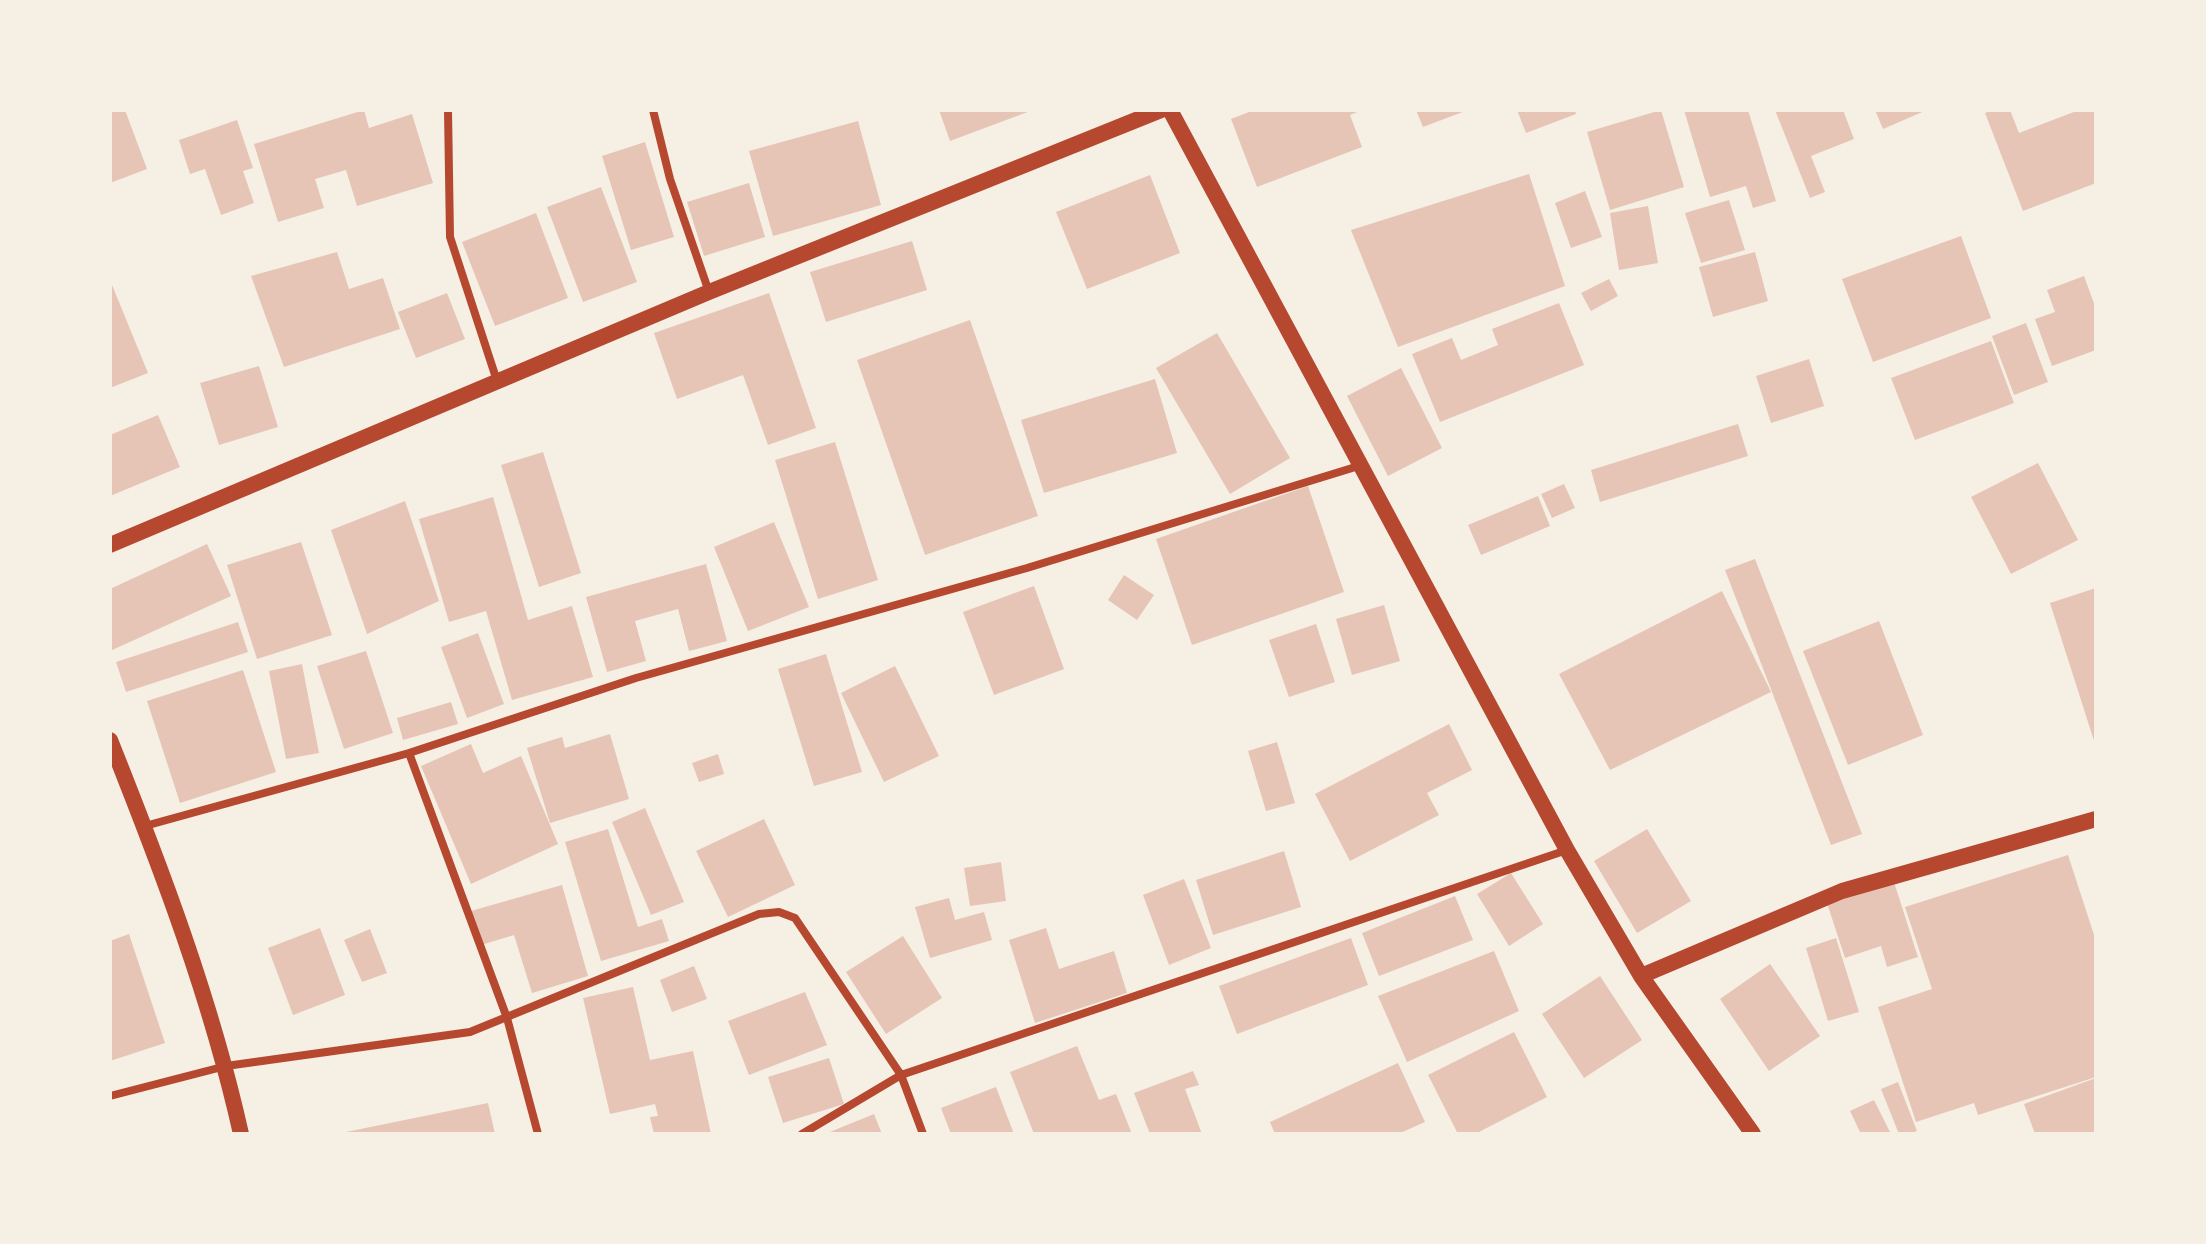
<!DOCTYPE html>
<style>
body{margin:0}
#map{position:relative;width:2206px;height:1244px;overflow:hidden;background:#f6efe4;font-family:"Zilla Slab",serif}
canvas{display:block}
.frame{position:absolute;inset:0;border:112px solid #f6efe4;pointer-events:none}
</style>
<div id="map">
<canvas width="2206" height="1244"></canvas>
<div class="frame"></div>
</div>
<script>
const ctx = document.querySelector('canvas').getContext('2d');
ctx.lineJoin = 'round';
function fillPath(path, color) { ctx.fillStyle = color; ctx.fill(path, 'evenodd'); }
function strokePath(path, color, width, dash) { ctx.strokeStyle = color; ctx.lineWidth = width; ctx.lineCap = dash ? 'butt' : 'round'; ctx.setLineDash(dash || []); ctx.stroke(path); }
const building = new Path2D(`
 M 110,110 L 125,110 L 147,169 L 110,183 Z
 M 364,110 L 369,128 L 412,114 L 433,183 L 357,206 L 346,170 L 315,179 L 324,208 L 278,222 L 254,144 Z
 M 939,110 L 1033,110 L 950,141 Z
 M 1254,110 L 1362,110 L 1350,115 L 1362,147 L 1257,187 L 1231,119 Z
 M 1416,110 L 1468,110 L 1423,127 Z
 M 1517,110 L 1575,110 L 1576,114 L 1526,133 Z
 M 1661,110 L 1684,187 L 1610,210 L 1587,132 Z
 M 1684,110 L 1748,110 L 1776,201 L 1753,208 L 1746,186 L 1710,197 Z
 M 1775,110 L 1843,110 L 1854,139 L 1811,156 L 1825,192 L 1810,198 Z
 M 1875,110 L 1927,110 L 1883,129 Z
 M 1993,110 L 2010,110 L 2019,133 L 2079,110 L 2096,110 L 2096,183 L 2023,211 L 1985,113 Z
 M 237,120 L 253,168 L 243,171 L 254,203 L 221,215 L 205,169 L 190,174 L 179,140 Z
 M 858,121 L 881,205 L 773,236 L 749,151 Z
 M 645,142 L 674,237 L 631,250 L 602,156 Z
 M 1529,174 L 1565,286 L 1398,347 L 1351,230 Z
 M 1150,175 L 1180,253 L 1087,289 L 1056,212 Z
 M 749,183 L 765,237 L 704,256 L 687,202 Z
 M 601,187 L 637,282 L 583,302 L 547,207 Z
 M 1585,191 L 1602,237 L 1571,248 L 1555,203 Z
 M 1729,200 L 1745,250 L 1701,263 L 1685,213 Z
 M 1648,206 L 1658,263 L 1619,270 L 1610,213 Z
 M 536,213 L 568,298 L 495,326 L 462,242 Z
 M 1961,236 L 1991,318 L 1873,362 L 1842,279 Z
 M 912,241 L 927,290 L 826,322 L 810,272 Z
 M 337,252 L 349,289 L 383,278 L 400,329 L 284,367 L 251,276 Z
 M 1755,252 L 1768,301 L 1713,317 L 1699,267 Z
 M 2084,276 L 2096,309 L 2096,350 L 2052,366 L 2035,319 L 2055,312 L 2047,290 Z
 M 1609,279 L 1618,296 L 1591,311 L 1581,293 Z
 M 110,280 L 148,373 L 110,388 Z
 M 447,293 L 465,339 L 416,358 L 398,312 Z
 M 769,293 L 816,428 L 768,445 L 743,375 L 677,399 L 654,333 Z
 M 1559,303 L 1584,365 L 1440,422 L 1412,354 L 1452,338 L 1461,360 L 1498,345 L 1492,329 Z
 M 970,320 L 1038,516 L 925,555 L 857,360 Z
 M 2026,323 L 2048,382 L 2014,395 L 1992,336 Z
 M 1217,333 L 1290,458 L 1230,494 L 1156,368 Z
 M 1991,341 L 2014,403 L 1915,440 L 1891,378 Z
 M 1809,359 L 1824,406 L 1771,423 L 1756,376 Z
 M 259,366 L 278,427 L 219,445 L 200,383 Z
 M 1401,368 L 1442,448 L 1388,476 L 1347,396 Z
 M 1155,379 L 1177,453 L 1044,493 L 1021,420 Z
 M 158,415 L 180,467 L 110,496 L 110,435 Z
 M 1738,424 L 1748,456 L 1600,502 L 1591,470 Z
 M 835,442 L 878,580 L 818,599 L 775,460 Z
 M 543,452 L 581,573 L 539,587 L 501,465 Z
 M 2038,463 L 2078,540 L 2011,574 L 1971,497 Z
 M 1564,484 L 1575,508 L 1552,518 L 1541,494 Z
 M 1308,486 L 1344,592 L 1192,645 L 1156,539 Z
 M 1538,496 L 1550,526 L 1481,555 L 1468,525 Z
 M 493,497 L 528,620 L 572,606 L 593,677 L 512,700 L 486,611 L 449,622 L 419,519 Z
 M 405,501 L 439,601 L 367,634 L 331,530 Z
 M 774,522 L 809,607 L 748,631 L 714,547 Z
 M 301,542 L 332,635 L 257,659 L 227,565 Z
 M 207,544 L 231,596 L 110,651 L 110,589 Z
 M 1755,559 L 1862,834 L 1831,845 L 1725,570 Z
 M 706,564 L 727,641 L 689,651 L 678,609 L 635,621 L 646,661 L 607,672 L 586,597 Z
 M 1124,575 L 1154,595 L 1137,620 L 1108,600 Z
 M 1034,586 L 1064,669 L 994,695 L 963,612 Z
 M 2096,588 L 2096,744 L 2095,744 L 2050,603 Z
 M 1722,591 L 1771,692 L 1610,770 L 1559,674 Z
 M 1384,605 L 1400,661 L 1352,675 L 1336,619 Z
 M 1879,621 L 1923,735 L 1848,765 L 1803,651 Z
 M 238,622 L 248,652 L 126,692 L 116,662 Z
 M 1316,624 L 1335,682 L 1289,697 L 1269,640 Z
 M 478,633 L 504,704 L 467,718 L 441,647 Z
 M 366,651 L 393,733 L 344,749 L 317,666 Z
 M 826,654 L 862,772 L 814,786 L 778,669 Z
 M 302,664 L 319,753 L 286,759 L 269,671 Z
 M 895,666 L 939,756 L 884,782 L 841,693 Z
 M 243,670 L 276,772 L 180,803 L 147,701 Z
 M 451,702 L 458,724 L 403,740 L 397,718 Z
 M 1449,724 L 1472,770 L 1427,793 L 1439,815 L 1350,861 L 1315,794 Z
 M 610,734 L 629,799 L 550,823 L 527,748 L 562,737 L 565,748 Z
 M 1277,742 L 1295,803 L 1266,811 L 1248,751 Z
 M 471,744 L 483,773 L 521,756 L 558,844 L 471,884 L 421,766 Z
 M 718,754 L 724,774 L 699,782 L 692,763 Z
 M 645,808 L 684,902 L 651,915 L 612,822 Z
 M 764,819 L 795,885 L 728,917 L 696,851 Z
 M 608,829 L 638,927 L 662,919 L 669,941 L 601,961 L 565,842 Z
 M 1647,829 L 1691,901 L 1637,933 L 1594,861 Z
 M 1284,851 L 1301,907 L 1213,935 L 1196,880 Z
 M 2068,855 L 2096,941 L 2096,1077 L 1978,1115 L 1974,1103 L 1916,1122 L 1878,1007 L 1932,989 L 1905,907 Z
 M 1001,862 L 1006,901 L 970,906 L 964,868 Z
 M 1511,873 L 1543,924 L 1509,946 L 1477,894 Z
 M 1184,879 L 1211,948 L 1169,965 L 1143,895 Z
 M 1894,882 L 1918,957 L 1887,967 L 1881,946 L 1845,958 L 1827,903 Z
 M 562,885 L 588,976 L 532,993 L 514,935 L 481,945 L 471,911 Z
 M 1455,896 L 1473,940 L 1379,976 L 1362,933 Z
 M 949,898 L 955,920 L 984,912 L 992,940 L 930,958 L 915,907 Z
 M 320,928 L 345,995 L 293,1015 L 268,948 Z
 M 1046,928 L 1059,969 L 1114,951 L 1127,993 L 1035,1023 L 1009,940 Z
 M 370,929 L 387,973 L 362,982 L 344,940 Z
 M 129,934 L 165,1043 L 110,1061 L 110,941 Z
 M 903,936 L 942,998 L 886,1034 L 846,972 Z
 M 1351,938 L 1368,985 L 1237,1034 L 1219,986 Z
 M 1836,938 L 1859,1012 L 1828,1021 L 1806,948 Z
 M 1494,951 L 1519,1011 L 1407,1062 L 1378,996 Z
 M 1770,964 L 1820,1036 L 1769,1071 L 1720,999 Z
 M 694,966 L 707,999 L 672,1012 L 660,980 Z
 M 1600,976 L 1642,1040 L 1584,1078 L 1542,1014 Z
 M 633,987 L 650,1060 L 693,1051 L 711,1134 L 654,1134 L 650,1117 L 658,1116 L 655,1104 L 610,1114 L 583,998 Z
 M 805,992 L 827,1045 L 749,1075 L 728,1021 Z
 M 1514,1032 L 1547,1097 L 1475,1134 L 1458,1134 L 1428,1075 Z
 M 1077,1046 L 1099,1100 L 1116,1094 L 1132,1134 L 1034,1134 L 1010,1072 Z
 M 829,1058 L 844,1104 L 783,1123 L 768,1077 Z
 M 1398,1063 L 1425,1122 L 1398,1134 L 1275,1134 L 1270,1122 Z
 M 1193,1071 L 1199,1085 L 1185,1089 L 1202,1134 L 1150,1134 L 1134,1093 Z
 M 2096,1078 L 2096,1134 L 2035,1134 L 2024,1104 Z
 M 1898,1082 L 1917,1131 L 1908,1134 L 1899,1134 L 1881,1089 Z
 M 996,1087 L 1014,1134 L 951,1134 L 941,1108 Z
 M 1874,1100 L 1891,1134 L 1861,1134 L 1850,1111 Z
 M 488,1103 L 495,1134 L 341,1134 L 341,1133 Z
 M 874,1114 L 882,1134 L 825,1134 Z`);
const minor = new Path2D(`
 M 448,110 L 450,237 L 497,381
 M 653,110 L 670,179 L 709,292
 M 409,753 L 507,1018 L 538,1134
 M 145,826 L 409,753 L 636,678 L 1027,568 L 1362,465
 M 110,1096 L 226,1066 L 470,1032 L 759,914 L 779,912 L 795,918 L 901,1075 L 923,1134
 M 802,1134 L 901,1075 L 1567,850`);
const secondary = new Path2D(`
 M 1170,110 L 1567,850 L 1641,976 L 1753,1134
 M 110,545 L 709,292 L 1161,110
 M 110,740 C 161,868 211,999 241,1134
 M 1641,976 L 1842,891 L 2096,819`);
fillPath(building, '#e6c5b7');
strokePath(minor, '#b5482f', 8);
strokePath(secondary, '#b5482f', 16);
</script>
